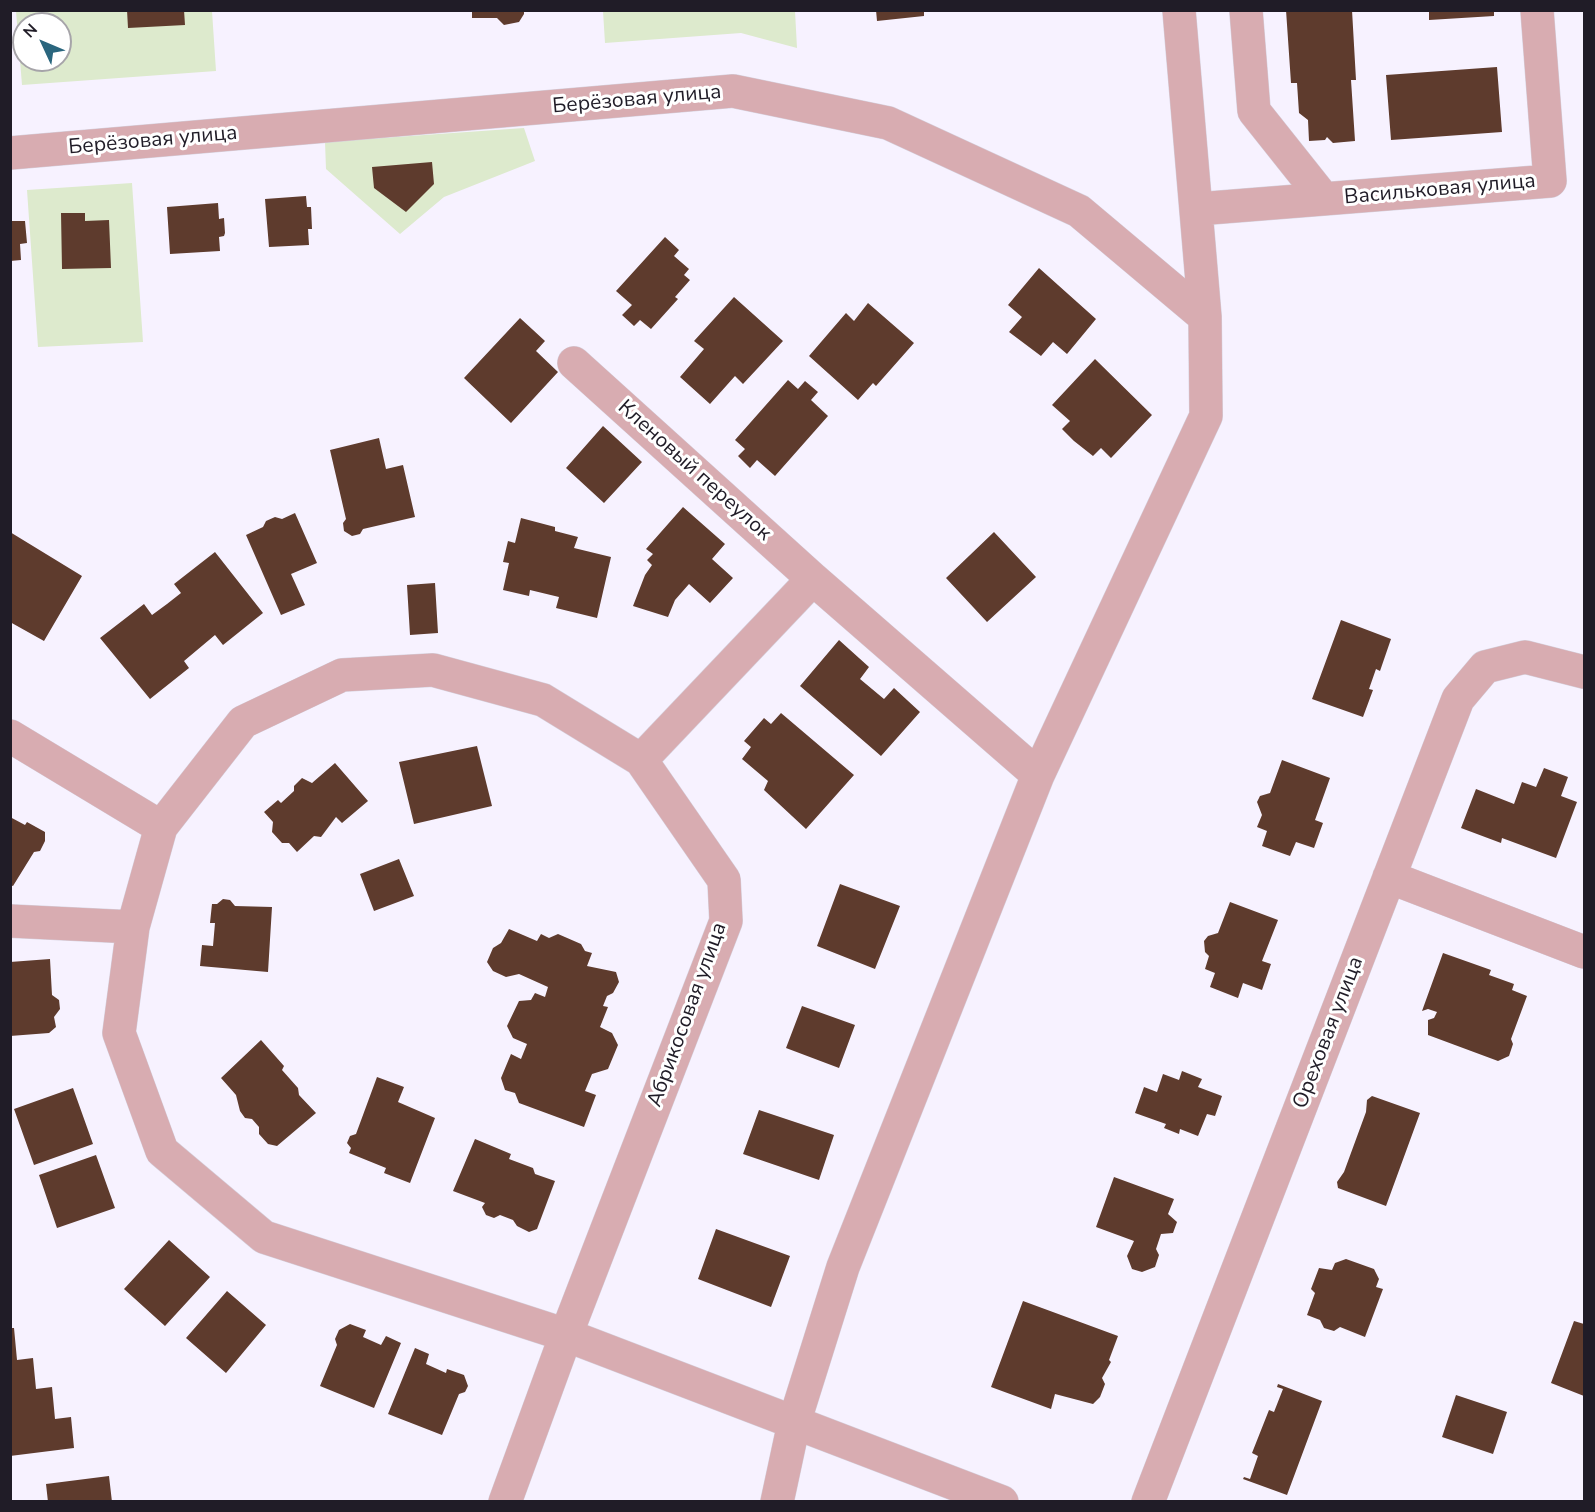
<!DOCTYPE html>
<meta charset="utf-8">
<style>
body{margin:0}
#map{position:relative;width:1595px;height:1512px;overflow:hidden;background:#f7f2ff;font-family:"Nunito Sans",sans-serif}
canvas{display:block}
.frame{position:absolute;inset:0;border:12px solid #201c27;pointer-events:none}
.north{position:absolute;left:12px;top:12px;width:60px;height:60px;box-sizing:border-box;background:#fff;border:2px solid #a6a4a9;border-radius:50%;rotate:314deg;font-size:16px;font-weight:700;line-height:24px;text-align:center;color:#201c27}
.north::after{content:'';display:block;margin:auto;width:21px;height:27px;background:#2a667e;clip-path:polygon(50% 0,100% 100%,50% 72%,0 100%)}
</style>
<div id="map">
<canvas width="1595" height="1512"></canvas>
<div class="frame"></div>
<div class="north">N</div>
</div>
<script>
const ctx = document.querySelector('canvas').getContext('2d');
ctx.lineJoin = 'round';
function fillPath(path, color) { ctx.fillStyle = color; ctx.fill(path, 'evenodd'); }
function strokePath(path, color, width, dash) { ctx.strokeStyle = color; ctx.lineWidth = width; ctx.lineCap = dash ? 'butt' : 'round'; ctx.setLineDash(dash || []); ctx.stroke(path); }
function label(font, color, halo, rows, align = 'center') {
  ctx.font = font + ' "Nunito Sans",sans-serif'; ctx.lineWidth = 6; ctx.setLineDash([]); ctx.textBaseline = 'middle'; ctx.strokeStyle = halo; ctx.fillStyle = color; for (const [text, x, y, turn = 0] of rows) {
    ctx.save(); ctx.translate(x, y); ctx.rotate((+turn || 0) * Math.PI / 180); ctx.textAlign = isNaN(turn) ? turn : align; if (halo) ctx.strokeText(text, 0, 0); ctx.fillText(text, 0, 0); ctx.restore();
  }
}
const green = new Path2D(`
 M 16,11 L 212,11 L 216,71 L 22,85 ZM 24,24 L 60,24 L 60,60 L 24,60 Z
 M 603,11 L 795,11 L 797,48 L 741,33 L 605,43 Z
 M 524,128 L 535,161 L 444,197 L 400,234 L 326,169 L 325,142 Z
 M 132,183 L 143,342 L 38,347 L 27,190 Z`);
const building = new Path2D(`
 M 127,10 L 184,10 L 185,25 L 128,28 Z
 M 472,10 L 524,10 L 524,14 L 519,22 L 504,25 L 497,18 L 472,18 Z
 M 876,10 L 924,10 L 924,16 L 877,21 Z
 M 1286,10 L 1352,10 L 1356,80 L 1351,80 L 1355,141 L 1333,143 L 1327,137 L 1325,140 L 1309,141 L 1308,120 L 1299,113 L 1297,83 L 1291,83 Z
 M 1429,10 L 1494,10 L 1494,16 L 1429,20 Z
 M 1497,67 L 1502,132 L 1391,140 L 1386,75 Z
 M 432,162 L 434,184 L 406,212 L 374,188 L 372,167 Z
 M 306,196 L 307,207 L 311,207 L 312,229 L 308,229 L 309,245 L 269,247 L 265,199 Z
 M 218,203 L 219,219 L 224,218 L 225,233 L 224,236 L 219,237 L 220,251 L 170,254 L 167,207 Z
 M 61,213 L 85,213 L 85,221 L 109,220 L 111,268 L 62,269 Z
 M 10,221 L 25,221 L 27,243 L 20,244 L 21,260 L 10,261 Z
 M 665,237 L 679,250 L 674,256 L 689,269 L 684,275 L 690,280 L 675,297 L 678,299 L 651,329 L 640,320 L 634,326 L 622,315 L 632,305 L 616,291 Z
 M 1039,268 L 1096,319 L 1067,354 L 1053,342 L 1041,356 L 1009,332 L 1022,317 L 1008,305 Z
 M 734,297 L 783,341 L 743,384 L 735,376 L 710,404 L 680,377 L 704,349 L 694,341 Z
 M 868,303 L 914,343 L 876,386 L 873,383 L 858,400 L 809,356 L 846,313 L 854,321 Z
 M 520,318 L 545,341 L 536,351 L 558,372 L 511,423 L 464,378 Z
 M 1095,359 L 1152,415 L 1111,458 L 1101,448 L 1093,456 L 1074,441 L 1062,429 L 1070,421 L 1052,405 Z
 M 788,380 L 798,389 L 805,381 L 818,392 L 811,400 L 828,416 L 775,476 L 757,460 L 750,468 L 738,456 L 745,449 L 735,440 Z
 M 603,426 L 642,462 L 604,503 L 566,468 Z
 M 379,438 L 386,469 L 403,465 L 415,517 L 363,529 L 360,534 L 352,536 L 344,531 L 343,523 L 346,519 L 330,450 Z
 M 683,507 L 725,544 L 712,559 L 733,578 L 710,603 L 689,584 L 675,600 L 668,617 L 633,606 L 645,575 L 652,565 L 647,560 L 653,554 L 646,549 Z
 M 295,513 L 317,563 L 291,574 L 305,605 L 281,615 L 246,535 L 263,527 L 266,521 L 275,517 L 282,519 Z
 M 521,518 L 555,527 L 555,531 L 578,537 L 574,548 L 611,557 L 597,618 L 556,608 L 559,597 L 530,590 L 529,596 L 503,590 L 509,563 L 503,562 L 508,541 L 515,543 Z
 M 10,532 L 82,576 L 44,641 L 10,622 Z
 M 994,532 L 1036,577 L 987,622 L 946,578 Z
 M 215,552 L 263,613 L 223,645 L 215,635 L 184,661 L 189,668 L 150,699 L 100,638 L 144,604 L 152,615 L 167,604 L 181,593 L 174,584 Z
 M 435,583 L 438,633 L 410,635 L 407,585 Z
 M 1341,620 L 1391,639 L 1380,671 L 1376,669 L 1369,689 L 1373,690 L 1363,717 L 1312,699 Z
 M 839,640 L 869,667 L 860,679 L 884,699 L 894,688 L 920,712 L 881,756 L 800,686 Z
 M 781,713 L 854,775 L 806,829 L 764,790 L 768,781 L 742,759 L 751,747 L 744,741 L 764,718 L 771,724 Z
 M 477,746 L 492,806 L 414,824 L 399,762 Z
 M 1282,760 L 1330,778 L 1315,820 L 1323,823 L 1314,848 L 1296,842 L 1290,856 L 1262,846 L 1267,831 L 1257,827 L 1262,815 L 1257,802 L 1260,796 L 1270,793 Z
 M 335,763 L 368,801 L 342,823 L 336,817 L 321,837 L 314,836 L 297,852 L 289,843 L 282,843 L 272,832 L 273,822 L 264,812 L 278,800 L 281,803 L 294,791 L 294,786 L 302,778 L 312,783 Z
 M 1544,768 L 1568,777 L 1561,796 L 1577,802 L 1556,858 L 1502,838 L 1501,843 L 1461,828 L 1476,789 L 1514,804 L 1522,782 L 1536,787 Z
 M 10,817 L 25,825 L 27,822 L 45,832 L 45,841 L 40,851 L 34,852 L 13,886 L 10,885 Z
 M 399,859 L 414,896 L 374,911 L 360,874 Z
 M 840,884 L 900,906 L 875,969 L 817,946 Z
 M 223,899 L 230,900 L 235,906 L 272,907 L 268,972 L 200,966 L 202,945 L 213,946 L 215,923 L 210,923 L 212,904 L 217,904 Z
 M 1230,902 L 1278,920 L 1262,961 L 1271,964 L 1262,990 L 1243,983 L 1238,998 L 1210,987 L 1215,973 L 1205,969 L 1209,956 L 1205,952 L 1204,941 L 1208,936 L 1218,933 Z
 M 509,929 L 537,941 L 541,934 L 549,938 L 558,934 L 581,944 L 585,951 L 592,953 L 587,966 L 616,972 L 619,982 L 613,993 L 607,996 L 603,1006 L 608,1007 L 600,1027 L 612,1033 L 618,1045 L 608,1069 L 592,1074 L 585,1091 L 596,1095 L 584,1127 L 519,1103 L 515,1093 L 505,1090 L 501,1078 L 511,1054 L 521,1059 L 527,1044 L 513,1038 L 507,1026 L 519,1001 L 531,1000 L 535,993 L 545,997 L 548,987 L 519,974 L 506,977 L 493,971 L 487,962 L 493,948 L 501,943 Z
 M 1443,953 L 1491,970 L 1489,975 L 1514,984 L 1512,990 L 1527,996 L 1511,1039 L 1513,1044 L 1509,1056 L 1498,1061 L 1428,1035 L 1428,1020 L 1434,1018 L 1437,1012 L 1428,1009 L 1422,1011 Z
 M 50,959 L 52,995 L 59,1000 L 60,1009 L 54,1017 L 56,1027 L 49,1033 L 10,1036 L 10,962 Z
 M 802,1006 L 855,1025 L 839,1068 L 786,1048 Z
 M 261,1040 L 284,1066 L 282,1070 L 298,1088 L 299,1095 L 316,1113 L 277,1146 L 268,1144 L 259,1134 L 259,1127 L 252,1119 L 245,1118 L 240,1111 L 236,1095 L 221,1078 Z
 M 1182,1071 L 1202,1079 L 1198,1087 L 1222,1096 L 1215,1116 L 1207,1114 L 1198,1136 L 1180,1129 L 1179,1134 L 1164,1128 L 1166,1124 L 1135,1113 L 1144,1087 L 1157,1092 L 1163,1074 L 1179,1080 Z
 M 377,1077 L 404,1087 L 398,1102 L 435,1118 L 410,1183 L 384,1173 L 386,1168 L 349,1153 L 351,1148 L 347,1143 L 350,1136 L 356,1134 Z
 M 73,1088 L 93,1144 L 34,1165 L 14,1109 Z
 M 1372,1096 L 1420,1113 L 1386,1206 L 1338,1188 L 1337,1182 L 1344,1172 L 1366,1112 L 1367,1100 Z
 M 759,1110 L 834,1135 L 819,1180 L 743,1154 Z
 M 475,1139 L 511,1154 L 509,1159 L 533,1168 L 535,1174 L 555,1181 L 537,1229 L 529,1232 L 517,1226 L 513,1220 L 500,1215 L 494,1218 L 486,1215 L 482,1207 L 485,1203 L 453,1191 Z
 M 96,1155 L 115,1208 L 57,1228 L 39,1175 Z
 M 1114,1177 L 1174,1199 L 1168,1214 L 1177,1222 L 1173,1233 L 1161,1234 L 1156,1249 L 1159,1255 L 1155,1267 L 1142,1272 L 1132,1269 L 1127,1256 L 1134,1241 L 1096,1227 Z
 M 716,1229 L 790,1256 L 771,1307 L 698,1279 Z
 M 169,1240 L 210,1277 L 165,1326 L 124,1289 Z
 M 1346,1259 L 1374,1269 L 1379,1279 L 1376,1287 L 1383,1289 L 1365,1337 L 1340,1327 L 1334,1331 L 1324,1328 L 1320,1320 L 1307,1315 L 1315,1293 L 1311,1289 L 1319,1268 L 1332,1270 L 1335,1263 Z
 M 227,1291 L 266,1325 L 226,1373 L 186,1338 Z
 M 1023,1301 L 1118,1336 L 1109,1360 L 1111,1362 L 1102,1378 L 1105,1384 L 1100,1397 L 1093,1404 L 1055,1394 L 1051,1409 L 991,1387 Z
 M 1574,1321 L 1584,1324 L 1584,1396 L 1551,1383 Z
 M 350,1324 L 366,1330 L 363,1337 L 381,1345 L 386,1336 L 401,1343 L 374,1408 L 320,1386 L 337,1345 L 335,1339 L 339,1330 Z
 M 10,1328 L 14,1328 L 17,1360 L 33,1358 L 36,1389 L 52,1387 L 55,1419 L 71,1417 L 74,1448 L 10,1456 Z
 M 415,1348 L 429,1354 L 426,1364 L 446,1373 L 447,1369 L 464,1375 L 468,1386 L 465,1392 L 459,1394 L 442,1435 L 388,1414 Z
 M 1278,1384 L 1322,1401 L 1287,1495 L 1243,1479 L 1244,1477 L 1250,1479 L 1258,1456 L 1252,1453 L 1269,1410 L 1274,1412 L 1283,1389 L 1277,1387 Z
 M 1456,1395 L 1507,1412 L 1493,1454 L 1442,1437 Z
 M 109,1476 L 112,1502 L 48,1502 L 46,1484 Z`);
const minor = new Path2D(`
 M 1246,10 L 1254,111 L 1324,199
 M 10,153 L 733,91 L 888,123 L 1079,211 L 1205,317
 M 1197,209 L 1550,181 L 1537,10
 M 574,363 L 813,579
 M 10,736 L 161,827
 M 641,760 L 813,579 L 1038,775
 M 1389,877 L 1584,952
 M 10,921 L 133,927
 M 505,1502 L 566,1335 L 726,921 L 724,880 L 641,760 L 543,700 L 433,670 L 342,675 L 243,722 L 161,827 L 133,927 L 119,1033 L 162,1151 L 264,1237 L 566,1335 L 1002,1502
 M 777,1502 L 794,1423 L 843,1267 L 1038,775 L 1206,416 L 1205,317 L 1179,10
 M 1148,1502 L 1458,699 L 1485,667 L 1525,657 L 1584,672`);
const streetNames = [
 ["Берёзовая улица",637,100,-5],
 ["Берёзовая улица",153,141,-5],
 ["Васильковая улица",1440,190,-5],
 ["Кленовый переулок",694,471,42],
 ["Абрикосовая улица",688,1015,-70],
 ["Ореховая улица",1329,1033,-69]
];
fillPath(green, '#ddeacd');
fillPath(building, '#5e3b2d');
strokePath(minor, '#d5d0dc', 34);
strokePath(minor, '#d8acb1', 33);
label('21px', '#201c27', '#fff', streetNames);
</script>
